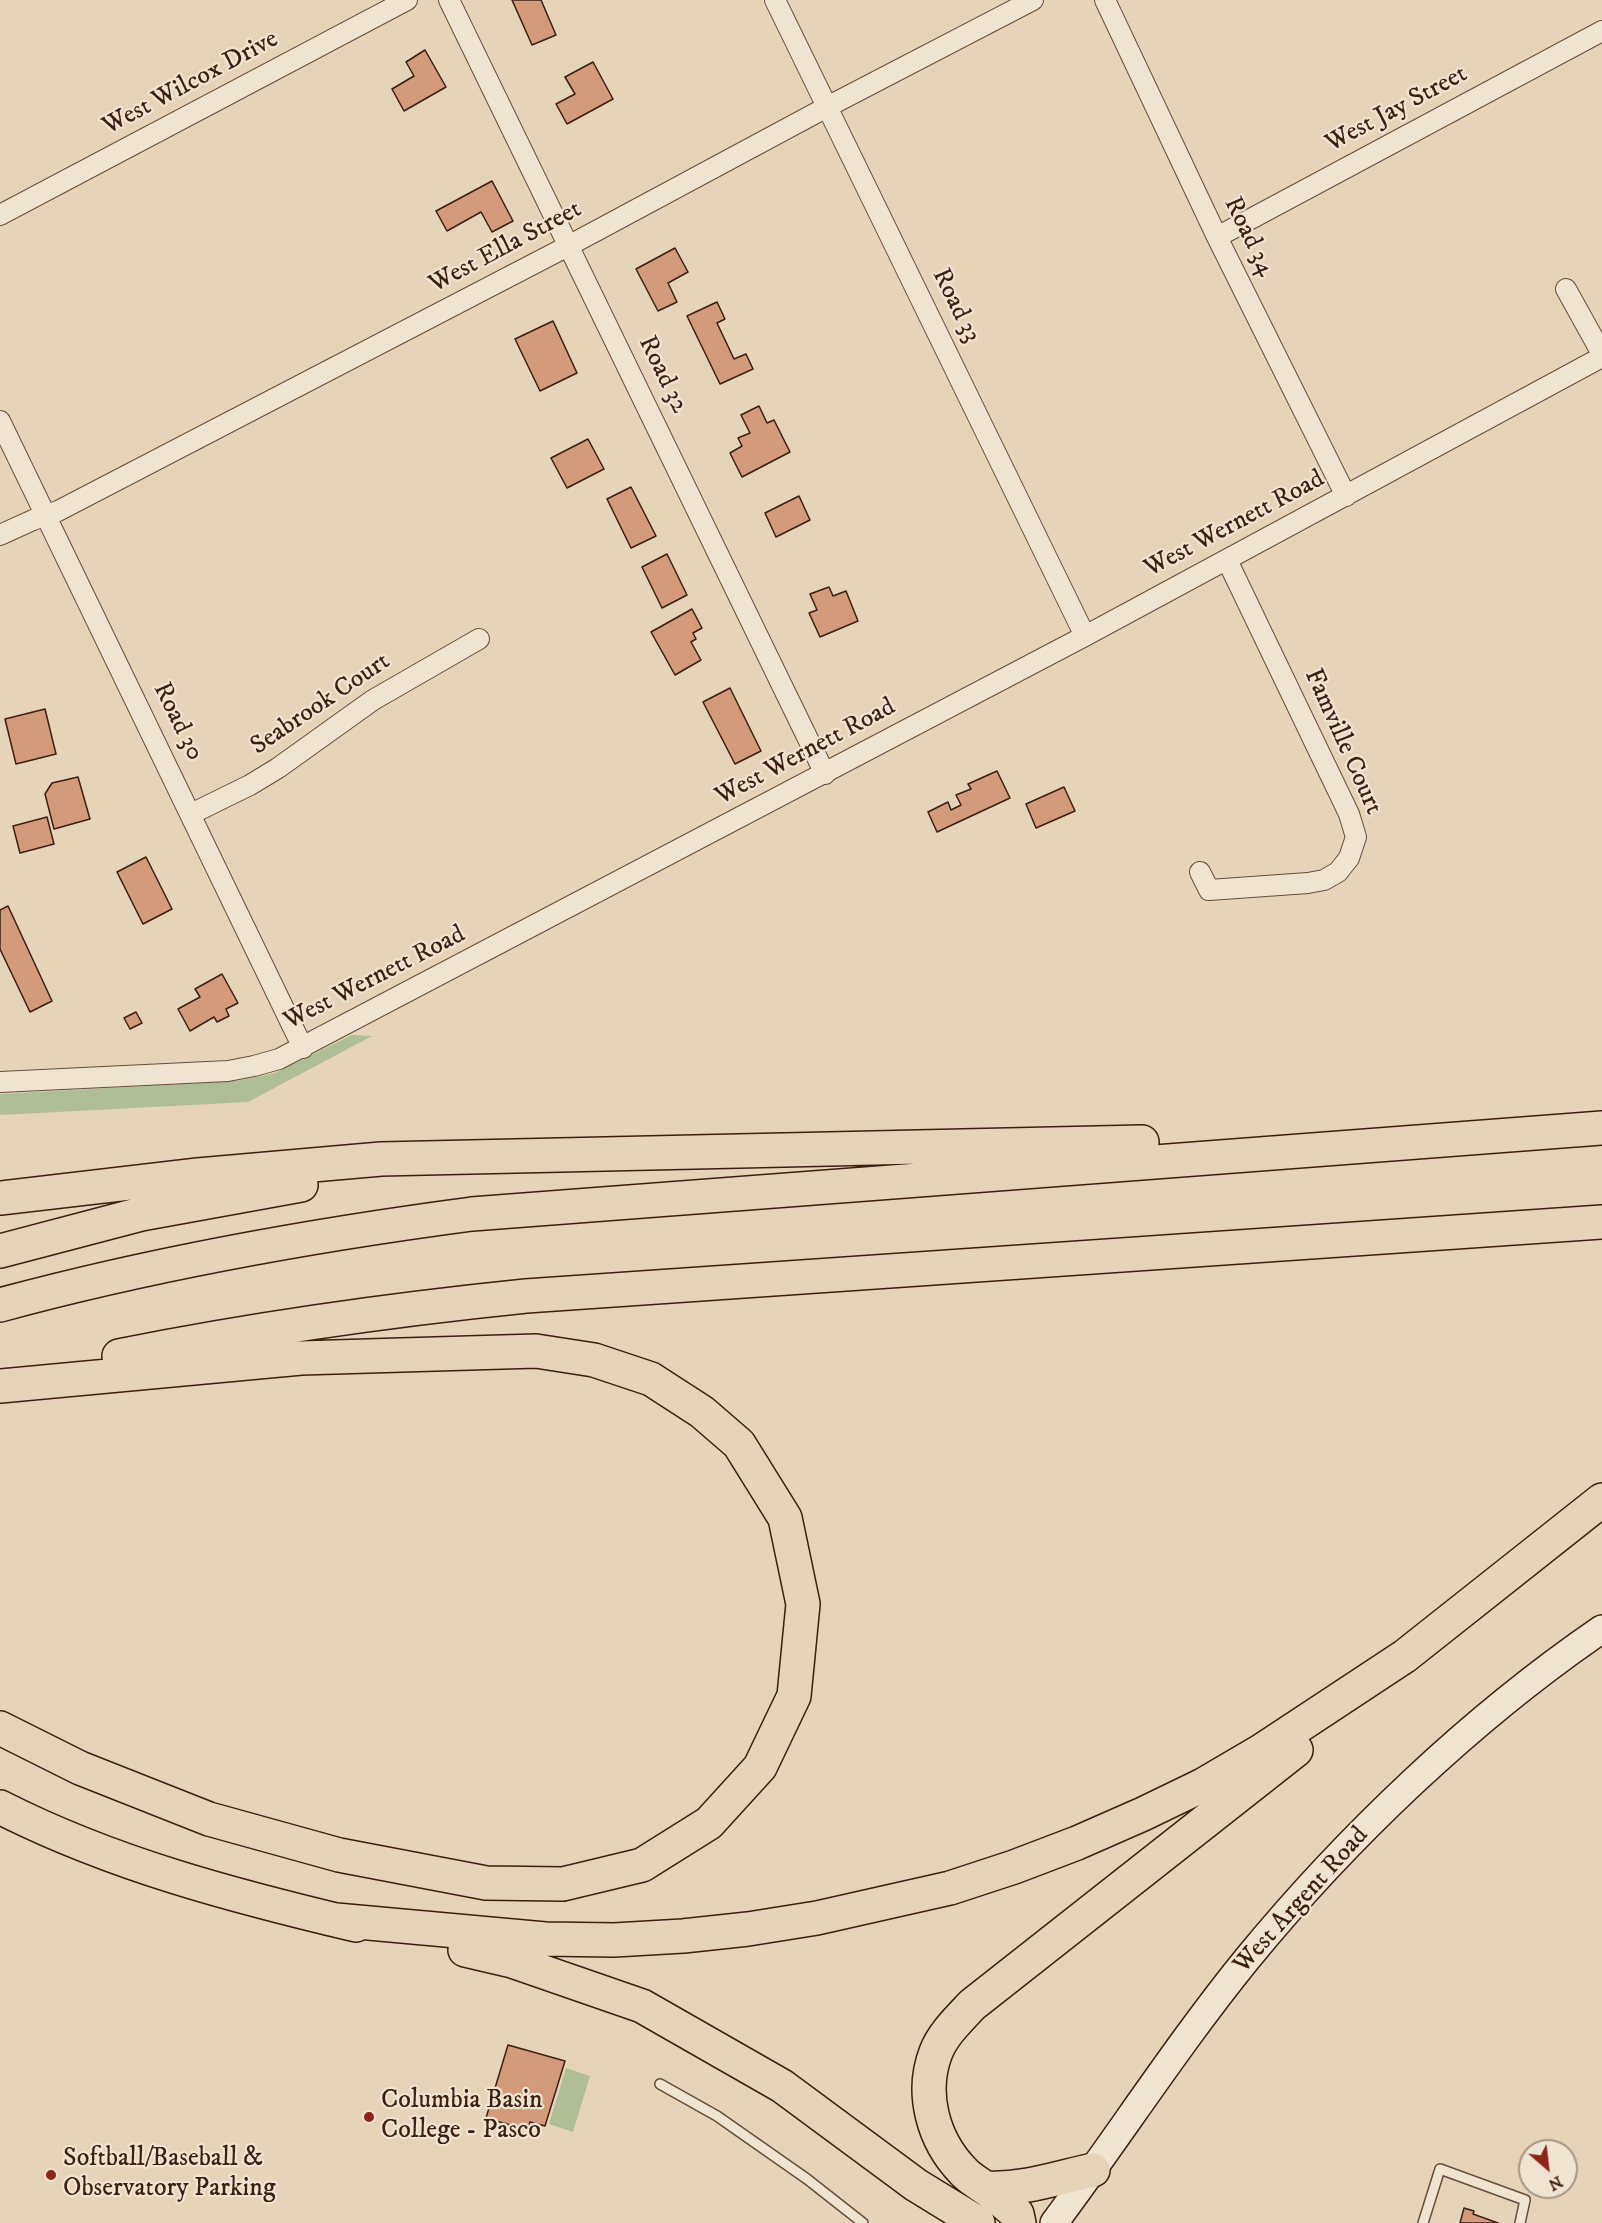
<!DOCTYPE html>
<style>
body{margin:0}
#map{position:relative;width:1602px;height:2223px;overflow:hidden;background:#e6d4b8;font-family:"IM FELL DW Pica",serif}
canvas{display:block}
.north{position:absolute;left:1518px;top:2139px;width:60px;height:60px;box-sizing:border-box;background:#efe3d1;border:2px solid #a79585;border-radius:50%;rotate:152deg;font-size:16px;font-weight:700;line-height:24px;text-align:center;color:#3b1f12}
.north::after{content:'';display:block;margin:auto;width:21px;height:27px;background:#8f2418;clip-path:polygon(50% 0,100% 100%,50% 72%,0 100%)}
</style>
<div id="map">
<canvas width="1602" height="2223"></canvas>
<div class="north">N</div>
</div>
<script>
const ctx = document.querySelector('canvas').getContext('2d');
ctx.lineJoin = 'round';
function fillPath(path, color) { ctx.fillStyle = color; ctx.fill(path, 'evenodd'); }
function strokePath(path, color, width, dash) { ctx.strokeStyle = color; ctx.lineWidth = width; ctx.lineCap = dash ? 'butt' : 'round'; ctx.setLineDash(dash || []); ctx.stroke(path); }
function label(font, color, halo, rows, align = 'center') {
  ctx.font = font + ' "IM FELL DW Pica",serif'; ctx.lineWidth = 4.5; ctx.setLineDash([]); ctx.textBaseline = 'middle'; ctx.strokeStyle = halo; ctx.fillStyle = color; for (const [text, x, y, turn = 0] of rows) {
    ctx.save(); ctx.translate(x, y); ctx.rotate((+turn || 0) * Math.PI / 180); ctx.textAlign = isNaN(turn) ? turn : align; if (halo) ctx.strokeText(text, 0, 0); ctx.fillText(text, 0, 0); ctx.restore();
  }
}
const green = new Path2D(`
 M 352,1035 L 372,1036 L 248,1102 L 0,1115 L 0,1094 L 236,1081 L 275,1073 Z
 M 566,2068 L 590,2076 L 573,2132 L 549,2124 Z`);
const building = new Path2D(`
 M 512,0 L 541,0 L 556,35 L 532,45 Z
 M 425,50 L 446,87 L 404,111 L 392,89 L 414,76 L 406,62 Z
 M 593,62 L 613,99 L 567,124 L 556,104 L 575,94 L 565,77 Z
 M 492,181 L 513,221 L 492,232 L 481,212 L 447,231 L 436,211 Z
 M 675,248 L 688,272 L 668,283 L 677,302 L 658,311 L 636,269 Z
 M 717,302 L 725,319 L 717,323 L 734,359 L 746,354 L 753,369 L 720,384 L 687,316 Z
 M 553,321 L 577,373 L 540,391 L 515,339 Z
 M 759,406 L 767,423 L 774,420 L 790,452 L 742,477 L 730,453 L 742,446 L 738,438 L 750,433 L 741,415 Z
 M 588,439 L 604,469 L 567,488 L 551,458 Z
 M 631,487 L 656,536 L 631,548 L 607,499 Z
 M 799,496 L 810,520 L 776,537 L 765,513 Z
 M 667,554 L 687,595 L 662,608 L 642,567 Z
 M 829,587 L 833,596 L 846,591 L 858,621 L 820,637 L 809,613 L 817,610 L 810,594 Z
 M 692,609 L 702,628 L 693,633 L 696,639 L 691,642 L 701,660 L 675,675 L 651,632 Z
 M 730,688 L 761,751 L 735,764 L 703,702 Z
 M 45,709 L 56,754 L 16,764 L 5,719 Z
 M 997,771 L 1010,798 L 937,832 L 928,812 L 948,802 L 951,810 L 961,805 L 956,795 L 971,789 L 968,784 Z
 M 78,777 L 90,819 L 54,829 L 45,794 L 52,783 Z
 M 1064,787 L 1075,811 L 1036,828 L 1026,804 Z
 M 47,817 L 54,844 L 20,853 L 13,826 Z
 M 146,857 L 172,909 L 143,924 L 117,872 Z
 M 8,906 L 52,1001 L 30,1012 L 0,949 L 0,910 Z
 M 222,974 L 238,1003 L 226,1009 L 229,1016 L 217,1022 L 214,1017 L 190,1031 L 178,1009 L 200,997 L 195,989 Z
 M 136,1012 L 142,1023 L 130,1029 L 124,1018 Z
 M 508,2045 L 565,2061 L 545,2126 L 530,2122 L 527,2130 L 486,2118 Z
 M 1464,2208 L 1474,2211 L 1473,2214 L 1498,2223 L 1460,2223 Z`);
const lane = new Path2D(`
 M 660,2084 L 717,2116 L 807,2179 L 863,2223
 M 1423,2223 L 1440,2169 L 1525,2200 L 1520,2223`);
const street = new Path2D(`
 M 449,0 L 825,774
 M 775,0 L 1085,636
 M 1105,0 L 1217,237 L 1346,496
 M 0,215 L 407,0
 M 1217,237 L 1602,31
 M 1566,289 L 1602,354
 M 0,421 L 303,1048
 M 0,535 L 33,520 L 58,511 L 570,245 L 827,107 L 1033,0
 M 191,814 L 250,785 L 278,768 L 373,700 L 479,639
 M 1200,872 L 1209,890 L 1308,883 L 1324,880 L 1338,872 L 1349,858 L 1356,837 L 1349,814 L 1227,560
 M 0,1082 L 228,1071 L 254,1066 L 279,1059 L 1085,636 L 1602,357`);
const secondary = new Path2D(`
 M 1054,2223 C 1119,2136 1178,2044 1247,1959 C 1347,1837 1472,1718 1602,1629`);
const highway = new Path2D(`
 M 0,1198 L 198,1175 L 381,1159 L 1142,1142
 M 0,1251 L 141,1214 L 301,1185
 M 0,1305 C 155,1263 313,1235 472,1214 L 1602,1128
 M 119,1356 C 254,1329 389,1310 526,1296 L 1602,1222
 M 0,1386 L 301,1358 L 536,1351 L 594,1360 L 651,1379 L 702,1412 L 739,1444 L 785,1518 L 803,1604 L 794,1696 L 760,1767 L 709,1823 L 642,1865 L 563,1884 L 486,1883 L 339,1855 L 209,1819 L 80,1768 L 0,1728
 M 0,1807 C 112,1864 234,1896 356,1925
 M 336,1920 L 545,1939 L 614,1940 L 683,1936 L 748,1929 L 817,1918 L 950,1888 L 1014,1867 L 1077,1843 L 1143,1814 L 1203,1785 L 1261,1751 L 1405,1656 L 1602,1500
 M 465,1950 L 512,1961 L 642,2006 L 782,2086 L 916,2185 L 978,2223
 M 986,2188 C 1023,2190 1056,2178 1093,2170
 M 1019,2223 L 1017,2214 C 1006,2205 996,2195 985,2188 C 977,2182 969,2178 963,2171 C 933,2140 920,2093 936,2052 C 943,2034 959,2019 972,2005 L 1296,1750`);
const markers = [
 [369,2117,6,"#8f2418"],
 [51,2175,6,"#8f2418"]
];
const streetNames = [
 ["West Wilcox Drive",191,84,-28],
 ["West Jay Street",1397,110,-28],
 ["Road 34",1248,237,64],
 ["West Ella Street",506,248,-28],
 ["Road 33",955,306,64],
 ["Road 32",662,375,64],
 ["West Wernett Road",1235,525,-28],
 ["Seabrook Court",321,705,-34],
 ["Road 30",177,722,64],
 ["Famville Court",1342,742,66],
 ["West Wernett Road",806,753,-28],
 ["West Wernett Road",375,979,-27],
 ["West Argent Road",1302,1901,-48]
];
const poiNames = [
 ["Columbia Basin",381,2102],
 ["College - Pasco",381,2132],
 ["Softball/Baseball &",63,2160],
 ["Observatory Parking",63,2190]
];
fillPath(green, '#afbe94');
fillPath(building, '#d39b79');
strokePath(building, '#3b1f12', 1.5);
strokePath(lane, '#664c3c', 12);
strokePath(street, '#664c3c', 22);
strokePath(secondary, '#3b1f12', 30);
strokePath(highway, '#3b1f12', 36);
strokePath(lane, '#efe3d1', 9);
strokePath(street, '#efe3d1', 20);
strokePath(secondary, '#efe3d1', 27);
strokePath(highway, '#e6d4b8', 33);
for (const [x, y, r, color] of markers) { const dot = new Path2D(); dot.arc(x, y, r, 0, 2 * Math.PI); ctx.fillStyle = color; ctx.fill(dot); strokePath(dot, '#efe3d1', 2); }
label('26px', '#3b1f12', '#efe3d1', streetNames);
label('26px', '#3b1f12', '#efe3d1', poiNames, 'left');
</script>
